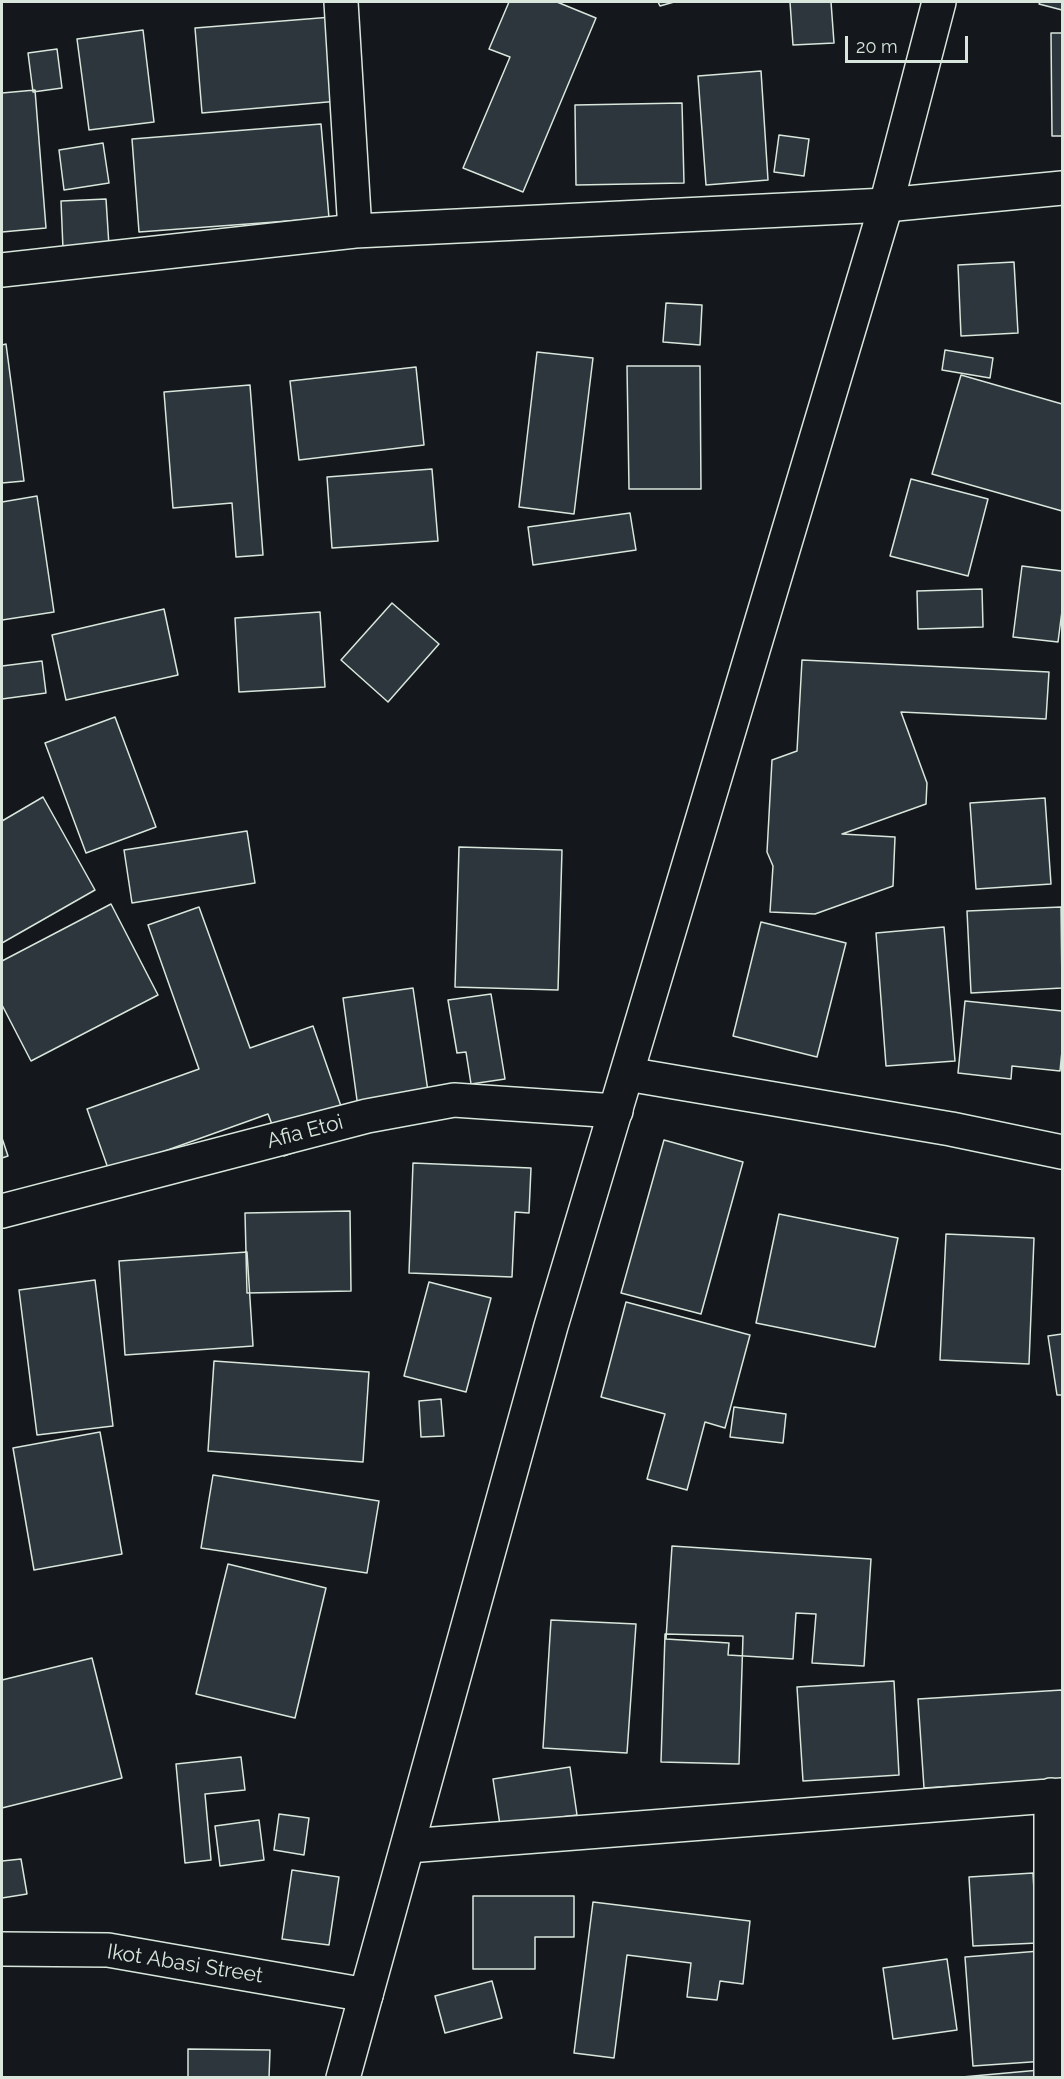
<!DOCTYPE html>
<style>
body{margin:0}
#map{position:relative;width:1064px;height:2079px;overflow:hidden;background:#14181c;font-family:Raleway,sans-serif}
canvas{display:block}
.frame{position:absolute;inset:0;border:3px solid #d8e6dc;pointer-events:none}
.scale{position:absolute;left:845px;top:36px;width:123px;height:27px;box-sizing:border-box;border:3px solid #d8e6dc;border-top:0;padding-left:8px;font-size:18px;line-height:21px;white-space:nowrap;color:#d8e6dc;-webkit-text-stroke:4px #14181c;paint-order:stroke}
</style>
<div id="map">
<canvas width="1064" height="2079"></canvas>
<div class="frame"></div>
<div class="scale">20 m</div>
</div>
<script>
const ctx = document.querySelector('canvas').getContext('2d');
ctx.lineJoin = 'round';
function fillPath(path, color) { ctx.fillStyle = color; ctx.fill(path, 'evenodd'); }
function strokePath(path, color, width, dash) { ctx.strokeStyle = color; ctx.lineWidth = width; ctx.lineCap = dash ? 'butt' : 'round'; ctx.setLineDash(dash || []); ctx.stroke(path); }
function label(font, color, halo, rows, align = 'center') {
  ctx.font = font + ' Raleway,sans-serif'; ctx.lineWidth = 4.5; ctx.setLineDash([]); ctx.textBaseline = 'middle'; ctx.strokeStyle = halo; ctx.fillStyle = color; for (const [text, x, y, turn = 0] of rows) {
    ctx.save(); ctx.translate(x, y); ctx.rotate((+turn || 0) * Math.PI / 180); ctx.textAlign = isNaN(turn) ? turn : align; if (halo) ctx.strokeText(text, 0, 0); ctx.fillText(text, 0, 0); ctx.restore();
  }
}
const building = new Path2D(`
 M 509,2 L 557,2 L 596,18 L 523,192 L 463,168 L 510,57 L 489,49 Z
 M 658,2 L 674,2 L 660,6 Z
 M 790,2 L 831,2 L 834,43 L 793,45 Z
 M 1040,2 L 1062,2 L 1062,10 L 1039,4 Z
 M 332,17 L 339,101 L 202,113 L 195,28 Z
 M 143,30 L 154,122 L 89,130 L 77,39 Z
 M 1051,33 L 1062,33 L 1062,136 L 1052,136 Z
 M 57,49 L 62,88 L 33,92 L 28,53 Z
 M 761,71 L 768,180 L 706,185 L 698,76 Z
 M 35,90 L 46,228 L 2,232 L 2,93 Z
 M 682,103 L 684,183 L 576,185 L 575,105 Z
 M 321,124 L 329,218 L 139,232 L 132,139 Z
 M 779,135 L 809,139 L 804,176 L 774,172 Z
 M 103,143 L 109,183 L 64,190 L 59,150 Z
 M 106,199 L 109,246 L 63,249 L 61,201 Z
 M 1014,262 L 1018,333 L 961,336 L 958,265 Z
 M 666,303 L 702,305 L 700,345 L 663,342 Z
 M 6,344 L 24,481 L 2,483 L 2,345 Z
 M 945,350 L 993,358 L 990,378 L 942,370 Z
 M 537,352 L 593,358 L 574,514 L 519,507 Z
 M 627,366 L 700,366 L 701,489 L 629,489 Z
 M 416,367 L 424,445 L 299,460 L 290,381 Z
 M 961,375 L 1062,404 L 1062,511 L 932,474 Z
 M 250,385 L 263,555 L 236,557 L 232,503 L 173,508 L 164,392 Z
 M 432,469 L 438,541 L 332,548 L 327,477 Z
 M 911,479 L 988,499 L 968,576 L 890,556 Z
 M 37,496 L 54,612 L 2,620 L 2,502 Z
 M 630,513 L 636,550 L 533,565 L 528,527 Z
 M 1022,566 L 1062,571 L 1062,611 L 1058,642 L 1013,637 Z
 M 982,589 L 983,627 L 918,629 L 917,591 Z
 M 392,603 L 439,644 L 388,702 L 341,660 Z
 M 164,609 L 178,675 L 66,700 L 52,635 Z
 M 320,612 L 325,687 L 239,692 L 235,618 Z
 M 802,660 L 1049,672 L 1046,719 L 901,712 L 927,783 L 926,804 L 842,834 L 895,837 L 893,886 L 815,914 L 770,912 L 773,866 L 767,852 L 772,760 L 797,751 Z
 M 42,661 L 46,693 L 2,699 L 2,666 Z
 M 115,717 L 156,827 L 86,853 L 45,743 Z
 M 43,797 L 95,890 L 2,943 L 2,821 Z
 M 1045,798 L 1051,884 L 976,889 L 970,803 Z
 M 247,831 L 255,883 L 132,903 L 124,850 Z
 M 459,847 L 562,850 L 558,990 L 455,987 Z
 M 111,904 L 158,995 L 31,1061 L 2,1005 L 2,961 Z
 M 199,907 L 250,1048 L 313,1026 L 350,1132 L 284,1156 L 268,1114 L 109,1171 L 87,1109 L 199,1069 L 148,925 Z
 M 1061,907 L 1062,988 L 971,993 L 967,911 Z
 M 761,922 L 846,943 L 817,1057 L 733,1036 Z
 M 944,927 L 955,1061 L 886,1066 L 876,933 Z
 M 413,988 L 431,1112 L 360,1122 L 343,998 Z
 M 491,994 L 505,1079 L 471,1084 L 466,1052 L 457,1053 L 448,1000 Z
 M 965,1001 L 1062,1011 L 1062,1051 L 1060,1071 L 1012,1066 L 1011,1079 L 958,1073 Z
 M 2,1138 L 8,1156 L 2,1158 Z
 M 664,1140 L 743,1162 L 701,1314 L 621,1293 Z
 M 413,1163 L 531,1168 L 529,1213 L 515,1212 L 512,1277 L 409,1273 Z
 M 350,1211 L 351,1291 L 247,1293 L 245,1213 Z
 M 779,1214 L 898,1238 L 875,1347 L 756,1323 Z
 M 946,1234 L 1034,1238 L 1029,1364 L 940,1360 Z
 M 247,1252 L 253,1346 L 125,1355 L 119,1261 Z
 M 95,1280 L 113,1426 L 37,1435 L 19,1290 Z
 M 429,1282 L 491,1298 L 466,1392 L 404,1376 Z
 M 626,1302 L 750,1335 L 725,1428 L 705,1422 L 687,1490 L 647,1479 L 665,1414 L 601,1397 Z
 M 1062,1334 L 1062,1395 L 1057,1395 L 1048,1336 Z
 M 214,1361 L 369,1372 L 363,1462 L 208,1451 Z
 M 441,1399 L 444,1436 L 421,1437 L 419,1401 Z
 M 734,1407 L 786,1414 L 783,1443 L 730,1437 Z
 M 100,1432 L 122,1554 L 34,1570 L 13,1448 Z
 M 213,1475 L 379,1501 L 367,1573 L 201,1548 Z
 M 672,1546 L 871,1559 L 864,1666 L 812,1663 L 816,1614 L 796,1613 L 793,1659 L 728,1655 L 729,1643 L 666,1639 Z
 M 228,1564 L 326,1588 L 295,1718 L 196,1694 Z
 M 551,1620 L 636,1624 L 627,1753 L 543,1748 Z
 M 665,1634 L 743,1636 L 739,1764 L 661,1762 Z
 M 92,1658 L 122,1778 L 2,1808 L 2,1680 Z
 M 894,1681 L 899,1775 L 803,1781 L 797,1687 Z
 M 1062,1690 L 1062,1779 L 924,1788 L 918,1699 Z
 M 241,1757 L 245,1790 L 205,1794 L 211,1860 L 185,1863 L 176,1764 Z
 M 570,1767 L 577,1815 L 500,1825 L 493,1779 Z
 M 279,1814 L 309,1818 L 304,1855 L 274,1850 Z
 M 259,1820 L 264,1860 L 220,1866 L 215,1826 Z
 M 21,1859 L 27,1894 L 2,1898 L 2,1861 Z
 M 292,1870 L 339,1877 L 329,1945 L 282,1939 Z
 M 1033,1873 L 1037,1943 L 973,1946 L 969,1877 Z
 M 473,1896 L 574,1896 L 574,1937 L 535,1937 L 535,1969 L 473,1969 Z
 M 593,1902 L 750,1921 L 743,1984 L 720,1981 L 717,2000 L 687,1997 L 691,1963 L 627,1955 L 614,2058 L 574,2053 Z
 M 1052,1950 L 1060,2060 L 973,2066 L 965,1957 Z
 M 947,1959 L 957,2030 L 893,2039 L 883,1968 Z
 M 492,1981 L 502,2018 L 445,2033 L 435,1996 Z
 M 188,2049 L 270,2050 L 269,2078 L 188,2078 Z
 M 1062,2068 L 1062,2078 L 951,2078 Z`);
const minor = new Path2D(`
 M 341,2 L 355,231
 M 2,270 L 355,231 L 886,205 L 1062,188
 M 627,1074 L 951,1129 L 1062,1152
 M 2,1211 L 367,1116 L 454,1100 L 616,1111
 M 408,1846 L 1062,1795
 M 2,1949 L 108,1950 L 366,1995
 M 1051,2078 L 1051,1795`);
const tertiary = new Path2D(`
 M 343,2078 L 551,1326 L 886,205 L 939,2`);
const streetNames = [
 ["Afia Etoi",305,1132,-15],
 ["Ikot Abasi Street",185,1964,9]
];
fillPath(building, '#2c363c');
strokePath(building, '#d8e6dc', 1.5);
strokePath(minor, '#d8e6dc', 36);
strokePath(tertiary, '#d8e6dc', 36);
strokePath(minor, '#14181c', 33);
strokePath(tertiary, '#14181c', 33);
label('21px', '#d8e6dc', '#14181c', streetNames);
</script>
